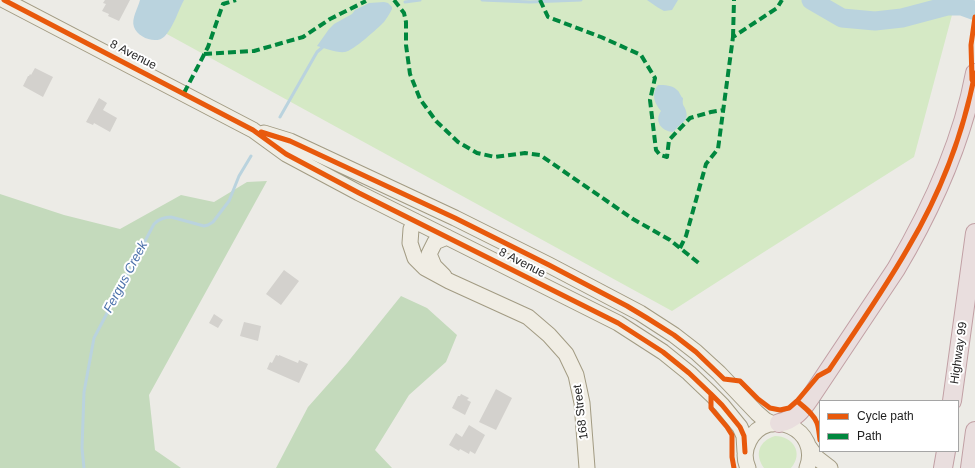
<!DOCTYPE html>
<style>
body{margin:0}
#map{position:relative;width:975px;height:468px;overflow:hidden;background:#ecebe6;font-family:Helvetica,sans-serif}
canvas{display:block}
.legend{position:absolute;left:819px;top:400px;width:140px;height:52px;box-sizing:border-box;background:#fff;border:1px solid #a5a5a5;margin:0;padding:5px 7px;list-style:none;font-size:12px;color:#1d1d1d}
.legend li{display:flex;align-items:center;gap:8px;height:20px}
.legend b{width:20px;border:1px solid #a5a5a5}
</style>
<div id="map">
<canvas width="975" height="468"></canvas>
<ul class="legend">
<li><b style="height:5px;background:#e8590c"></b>Cycle path</li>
<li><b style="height:5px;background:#00873e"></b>Path</li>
</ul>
</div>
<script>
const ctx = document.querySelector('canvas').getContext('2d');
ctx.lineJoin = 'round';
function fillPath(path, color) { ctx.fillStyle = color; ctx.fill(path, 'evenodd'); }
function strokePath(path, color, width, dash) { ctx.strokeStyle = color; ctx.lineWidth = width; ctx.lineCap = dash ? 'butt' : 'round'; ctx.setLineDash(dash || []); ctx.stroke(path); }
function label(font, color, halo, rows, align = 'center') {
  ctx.font = font + ' Helvetica,sans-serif'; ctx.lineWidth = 4; ctx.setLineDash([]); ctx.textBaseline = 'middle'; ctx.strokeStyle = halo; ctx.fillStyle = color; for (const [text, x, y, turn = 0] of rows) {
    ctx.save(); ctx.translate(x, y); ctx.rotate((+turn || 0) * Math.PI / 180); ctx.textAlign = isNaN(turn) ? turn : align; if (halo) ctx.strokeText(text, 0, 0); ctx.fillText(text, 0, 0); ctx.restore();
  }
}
const grass = new Path2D(`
 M 183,0 L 956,0 L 914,157 L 764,252 L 672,311 L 165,33 Z
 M 775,436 C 793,436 804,453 791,468 L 764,468 C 754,454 759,441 775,436 Z`);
const forest = new Path2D(`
 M 267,181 L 149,395 L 155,450 L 181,468 L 0,468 L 0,194 L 64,215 L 120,229 L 181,195 L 214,202 L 247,182 Z
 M 401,296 L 427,308 L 457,335 L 446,362 L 409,395 L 375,450 L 392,468 L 276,468 L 308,407 L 347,363 Z`);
const water = new Path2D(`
 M 140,0 L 184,0 C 178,11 174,26 165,36 C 157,45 138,38 134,27 C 131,19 138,8 140,0 Z
 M 647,0 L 678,0 L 672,10 L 664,11 L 657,7 Z
 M 384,2 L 388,3 L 392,7 L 392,9 C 390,13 387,18 384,22 C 378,28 353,51 345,52 C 337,53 324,48 317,46 L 329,29 L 334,24 L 352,14 L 355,10 L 369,3 Z
 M 658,85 C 665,85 672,85 677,90 C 680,92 680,96 683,98 C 682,107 684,104 686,111 C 688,118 685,121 680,125 C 677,127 676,130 673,132 C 661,131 654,121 661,111 C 654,103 651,94 658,85 Z`);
const stream = new Path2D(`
 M 482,0 L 530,2 L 581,0
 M 405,2 L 420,0
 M 280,117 L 317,52 L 324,46
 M 84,468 L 82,448 L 84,392 L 94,338 L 154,224 C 159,219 164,217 171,217 L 204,226 L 208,225 L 213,222 L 229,201 L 239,176 L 251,156`);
const river = new Path2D(`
 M 811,0 L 842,18 L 875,21 L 902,18 L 947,6 L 962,6 L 973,10`);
const building = new Path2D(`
 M 105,0 L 130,0 L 119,21 L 108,16 L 109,14 L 102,11 L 106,4 L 103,3 Z
 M 35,68 L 53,77 L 43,97 L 23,86 L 28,76 L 29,76 L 30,74 L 31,75 Z
 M 99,98 L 107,103 L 103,110 L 117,118 L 110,132 L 94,123 L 93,125 L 86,122 Z
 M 284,270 L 299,281 L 281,305 L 266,294 Z
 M 214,314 L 223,320 L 218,328 L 209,323 Z
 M 244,322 L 261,326 L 258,341 L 240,336 Z
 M 276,355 L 279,356 L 279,355 L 298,363 L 299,360 L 308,364 L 299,383 L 267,369 L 270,362 L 272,363 Z
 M 496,389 L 512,398 L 496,430 L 479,422 Z
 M 461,394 L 469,398 L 467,400 L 471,402 L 465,415 L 452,408 L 458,396 L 460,396 Z
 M 469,425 L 485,435 L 475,454 L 470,451 L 469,454 L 460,449 L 459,451 L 449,445 L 456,433 L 462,437 Z`);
const major = new Path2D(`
 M 4,0 L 253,130 L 286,154 L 359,193 L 618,323 L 663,352 L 689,373 L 711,394 L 722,405 L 740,427 L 744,436 L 745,452
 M 264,133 L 290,141 L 455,218 L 549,265 L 640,313 L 674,335 L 696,352 L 719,373 L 757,413 L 765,420 L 773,424
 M 415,221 L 411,229 L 410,243 L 415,258 L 425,268 L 449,281 L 528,317 L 549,335 L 566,354 L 576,375 L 582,403 L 587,468
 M 444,276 L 434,266 L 429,254 L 435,242 L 447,237
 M 809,447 L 817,458 L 830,468
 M 748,468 C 744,459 744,450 749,441 C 767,405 822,429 807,468`);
const highway = new Path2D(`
 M 952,401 L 975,233
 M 779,423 C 794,420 802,410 810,398 L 896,269 C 932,208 962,143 975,73
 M 943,468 L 946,451
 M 970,468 L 975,431`);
const quiet = new Path2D(`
 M 394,0 L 404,13 L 406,22 L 406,45 L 410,74 L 420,99 L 436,121 L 458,142 L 477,153 L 495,157 L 525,153 L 540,155 L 633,219 L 670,240 L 700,264
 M 540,0 L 548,17 L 601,37 L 641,55 L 655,78 L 650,100 L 656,150 L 660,155 L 667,157 L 669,140 L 690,118 L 711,112 L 723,110
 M 733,37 L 734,0
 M 204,54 L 254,51 L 303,37 L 330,19 L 366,1
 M 184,93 L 208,47 L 223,4 L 236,0
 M 680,248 L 686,236 L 706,164 L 718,149 L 733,37 L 777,8 L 782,0`);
const cycleway = new Path2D(`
 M 4,0 L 253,130 L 286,154 L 359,193 L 618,323 L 663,352 L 689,373 L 711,394 L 722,405 L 740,427 L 744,436 L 745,452
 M 972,80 L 971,45 L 975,17
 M 261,132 L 290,141 L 455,218 L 549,265 L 627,306 L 647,318 L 674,335 L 696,352 L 724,379 L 740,381 L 758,399 L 770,408 L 780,410 L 789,408 L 797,401 C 804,407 814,414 817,423 C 819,428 819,434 820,440
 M 711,394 L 711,408 L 727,427 L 732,435 L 732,457 L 734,468
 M 797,401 L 818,376 L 829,370 C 856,330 884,290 908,248 C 940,194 963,135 975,73`);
const streetNames = [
 ["8 Avenue",133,55,27],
 ["8 Avenue",522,263,27],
 ["Highway 99",959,353,-82],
 ["168 Street",581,412,-97]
];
const waterNames = [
 ["Fergus Creek",126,277,-62]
];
fillPath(grass, '#d5e9c5');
fillPath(forest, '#c4dabc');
fillPath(water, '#bad3de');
strokePath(stream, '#bad3de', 3);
strokePath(river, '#bad3de', 19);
fillPath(building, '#d3d1cd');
strokePath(major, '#a29b83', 17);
strokePath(highway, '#c19fa4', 20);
strokePath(major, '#f0ede4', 15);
strokePath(highway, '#e9dede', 18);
strokePath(quiet, '#00873e', 4, [8, 4]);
strokePath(cycleway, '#e8590c', 5);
label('12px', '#1d1d1d', '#fff', streetNames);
label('italic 13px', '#4c71ab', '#fff', waterNames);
</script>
